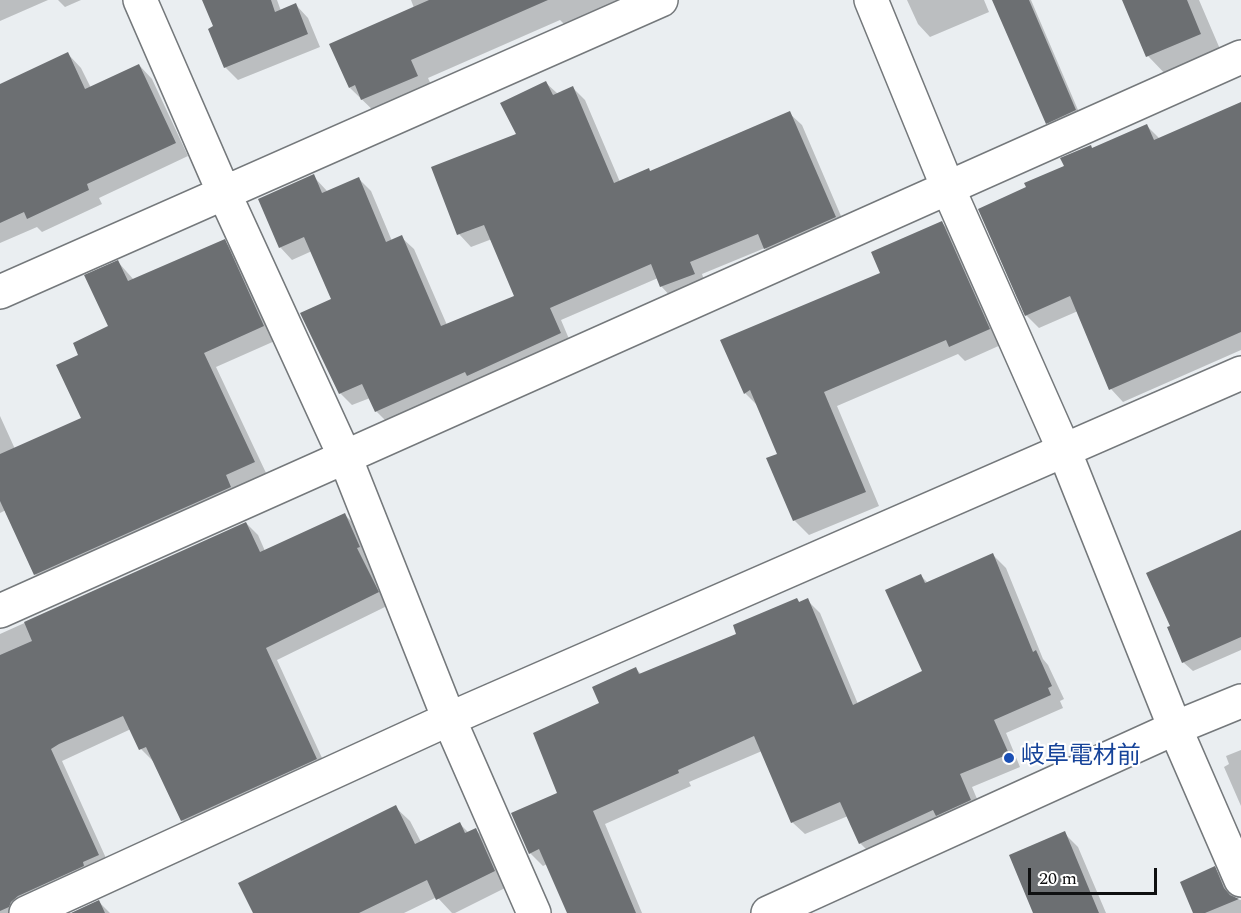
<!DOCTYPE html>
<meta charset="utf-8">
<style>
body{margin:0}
#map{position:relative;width:1241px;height:913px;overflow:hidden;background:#eaeef1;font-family:Spectral,serif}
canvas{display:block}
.scale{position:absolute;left:1028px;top:868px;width:129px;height:27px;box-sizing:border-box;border:3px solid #0f1011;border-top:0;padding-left:8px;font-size:18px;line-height:21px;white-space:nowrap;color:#0f1011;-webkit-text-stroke:4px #fff;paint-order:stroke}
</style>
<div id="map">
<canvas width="1241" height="913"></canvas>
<div class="scale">20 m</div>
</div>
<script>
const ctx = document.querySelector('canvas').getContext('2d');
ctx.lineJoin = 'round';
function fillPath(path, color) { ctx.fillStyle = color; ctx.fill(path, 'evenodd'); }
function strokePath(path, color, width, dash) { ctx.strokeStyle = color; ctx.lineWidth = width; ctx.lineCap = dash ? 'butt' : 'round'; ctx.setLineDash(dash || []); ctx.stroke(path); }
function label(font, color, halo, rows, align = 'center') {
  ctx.font = font + ' Spectral,"Noto Sans JP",serif'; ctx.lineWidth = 4.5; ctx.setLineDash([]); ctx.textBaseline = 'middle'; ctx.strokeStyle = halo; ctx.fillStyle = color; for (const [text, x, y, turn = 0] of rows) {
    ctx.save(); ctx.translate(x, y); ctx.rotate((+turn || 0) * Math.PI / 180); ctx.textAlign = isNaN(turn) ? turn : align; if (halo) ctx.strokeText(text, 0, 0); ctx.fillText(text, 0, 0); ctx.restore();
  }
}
const shadow = new Path2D(`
 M 0,0 L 48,0 L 0,21 Z
 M 58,0 L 81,0 L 65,7 Z
 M 218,0 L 277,0 L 281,11 L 296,5 L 308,18 L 320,47 L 238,80 L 225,67 L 215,27 Z
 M 411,0 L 630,0 L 568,28 L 560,20 L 428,78 L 435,94 L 380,117 L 350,88 L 414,8 Z
 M 907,0 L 984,0 L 989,12 L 930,37 L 918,24 Z
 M 998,0 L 1031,0 L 1081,117 L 1053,129 L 1047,123 Z
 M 1123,0 L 1199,0 L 1223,56 L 1170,79 L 1148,56 Z
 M 68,54 L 81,68 L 91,88 L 139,65 L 152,79 L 188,156 L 99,198 L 102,204 L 42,232 L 37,227 L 0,243 L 0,85 Z
 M 546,83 L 558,94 L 573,88 L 585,100 L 620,182 L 650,172 L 789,113 L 802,125 L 847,230 L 778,261 L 765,248 L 702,274 L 706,286 L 673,299 L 661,286 L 658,278 L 561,320 L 572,346 L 388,423 L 376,411 L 370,398 L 352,405 L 340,393 L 333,300 L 312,251 L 292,260 L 280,247 L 313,176 L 328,192 L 359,179 L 371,191 L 392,241 L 401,237 L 414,249 L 447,325 L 516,296 L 492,239 L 471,247 L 459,234 L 432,168 L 518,135 Z
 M 1241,104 L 1241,350 L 1123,402 L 1111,389 L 1078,311 L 1039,328 L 1026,315 L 1028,188 L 1093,149 L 1147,126 L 1160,139 Z
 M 942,223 L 956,237 L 1003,344 L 965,361 L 958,354 L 837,406 L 879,506 L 809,535 L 794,520 L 779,455 L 758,406 L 745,393 Z
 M 224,241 L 237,254 L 277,340 L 216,367 L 267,475 L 49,588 L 35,574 L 6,510 L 0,513 L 0,416 L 15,449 L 83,419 L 80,355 L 110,327 L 118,262 L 134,280 Z
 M 344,514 L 356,526 L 371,559 L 368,560 L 389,605 L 277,660 L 328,771 L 194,833 L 182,820 L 154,761 L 153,761 L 141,749 L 131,729 L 62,761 L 110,867 L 24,913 L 0,913 L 0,634 L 246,523 L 258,535 L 265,551 Z
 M 1241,532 L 1241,650 L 1193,671 L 1183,662 Z
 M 993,555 L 1006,568 L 1043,659 L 1048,665 L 1064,699 L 1060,701 L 1063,708 L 1006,733 L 1020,767 L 972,787 L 983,813 L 873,856 L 860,843 L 848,816 L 805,834 L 792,822 L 762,751 L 689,782 L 691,786 L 605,824 L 642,913 L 569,913 L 547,864 L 543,866 L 530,853 L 601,704 L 636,669 L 641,674 L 738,634 L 797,599 L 800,603 L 807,600 L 820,613 L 858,704 L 924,672 L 920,575 L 928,583 Z
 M 1241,750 L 1241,806 L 1224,767 L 1229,764 L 1226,756 Z
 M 395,807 L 410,821 L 421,842 L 460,824 L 469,833 L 476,830 L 491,845 L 509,886 L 455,913 L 452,913 L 437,897 L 404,913 L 254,913 Z
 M 1064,833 L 1078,847 L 1106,913 L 1035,913 Z
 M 1214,868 L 1228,882 L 1236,899 L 1241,900 L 1241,913 L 1194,913 Z
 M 99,902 L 110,913 L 75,913 Z`);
const building = new Path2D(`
 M 202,0 L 271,0 L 275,12 L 296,3 L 308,34 L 224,68 L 208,29 L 213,26 Z
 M 429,0 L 548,0 L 411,60 L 418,76 L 361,100 L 355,85 L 349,88 L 329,44 Z
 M 992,0 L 1029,0 L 1076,110 L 1046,124 Z
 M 1122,0 L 1187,0 L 1201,34 L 1146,57 Z
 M 68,52 L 85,89 L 139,64 L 176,143 L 87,184 L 89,190 L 27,219 L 24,212 L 0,223 L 0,84 Z
 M 546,81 L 553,95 L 573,86 L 614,183 L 649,168 L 650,171 L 790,111 L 836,217 L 764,249 L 758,234 L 690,262 L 695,274 L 660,287 L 651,264 L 550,308 L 561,333 L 467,376 L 465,372 L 375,412 L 362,384 L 339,394 L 300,313 L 331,299 L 304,237 L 279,248 L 258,199 L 314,174 L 322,193 L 359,177 L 386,242 L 402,235 L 441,326 L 514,296 L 484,225 L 457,235 L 431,167 L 516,134 L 500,103 Z
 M 1241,102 L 1241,332 L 1109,390 L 1070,296 L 1025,316 L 978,209 L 1026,187 L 1024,183 L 1064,166 L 1060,158 L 1091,145 L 1092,148 L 1147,124 L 1154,140 Z
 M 942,221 L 990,329 L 949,347 L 946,340 L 824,392 L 866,492 L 793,521 L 766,458 L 777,454 L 750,390 L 744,394 L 720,340 L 880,273 L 871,252 Z
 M 225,239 L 264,326 L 204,353 L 255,462 L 226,475 L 231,487 L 34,575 L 0,501 L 0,454 L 81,418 L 56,365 L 78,355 L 73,343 L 108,326 L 84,275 L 118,260 L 128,281 Z
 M 345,513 L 360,547 L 357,548 L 379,592 L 266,648 L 317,759 L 181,821 L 146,747 L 139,750 L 123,716 L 59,744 L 51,749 L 99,855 L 83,862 L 84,866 L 18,896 L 11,902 L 9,907 L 0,911 L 0,655 L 32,641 L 24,622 L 246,522 L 260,552 Z
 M 1241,530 L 1241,637 L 1182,663 L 1167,627 L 1170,626 L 1146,573 Z
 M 993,553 L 1033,652 L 1036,650 L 1052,686 L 1048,688 L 1051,695 L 994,720 L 1009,754 L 960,774 L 971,800 L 936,816 L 933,810 L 859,844 L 840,802 L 791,823 L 754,736 L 678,770 L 679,773 L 593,811 L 636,913 L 567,913 L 539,849 L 529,854 L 511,813 L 557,793 L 533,733 L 599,703 L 592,687 L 636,667 L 639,674 L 736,634 L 733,625 L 797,598 L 799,602 L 808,598 L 853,705 L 922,671 L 885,590 L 921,574 L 925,583 Z
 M 396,805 L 415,844 L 460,822 L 465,833 L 476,828 L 495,871 L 436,900 L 427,880 L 359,913 L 253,913 L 238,883 Z
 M 1065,831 L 1099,913 L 1033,913 L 1009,855 Z
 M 1215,866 L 1224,888 L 1230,895 L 1239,899 L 1205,913 L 1193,913 L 1180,882 Z
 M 99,900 L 105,913 L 71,913 Z`);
const minor = new Path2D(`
 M 140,0 L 224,193 L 345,457 L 449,719 L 534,913
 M 871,0 L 948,188 L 1064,450 L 1175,728 L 1241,880
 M 0,292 L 661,0
 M 0,611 L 1241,57
 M 26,913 L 449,719 L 1241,373
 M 768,913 L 1175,728 L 1241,701`);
const markers = [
 [1009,758,6,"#1a4fb4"]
];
const transitNames = [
 ["岐阜電材前",1021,758]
];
fillPath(shadow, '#0003');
fillPath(building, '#6c6f72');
strokePath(minor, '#74787b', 36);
strokePath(minor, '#fff', 33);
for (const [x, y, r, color] of markers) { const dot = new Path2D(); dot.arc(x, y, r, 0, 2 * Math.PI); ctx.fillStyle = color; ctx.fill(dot); strokePath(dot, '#fff', 2); }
label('24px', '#164399', '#fff', transitNames, 'left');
</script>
